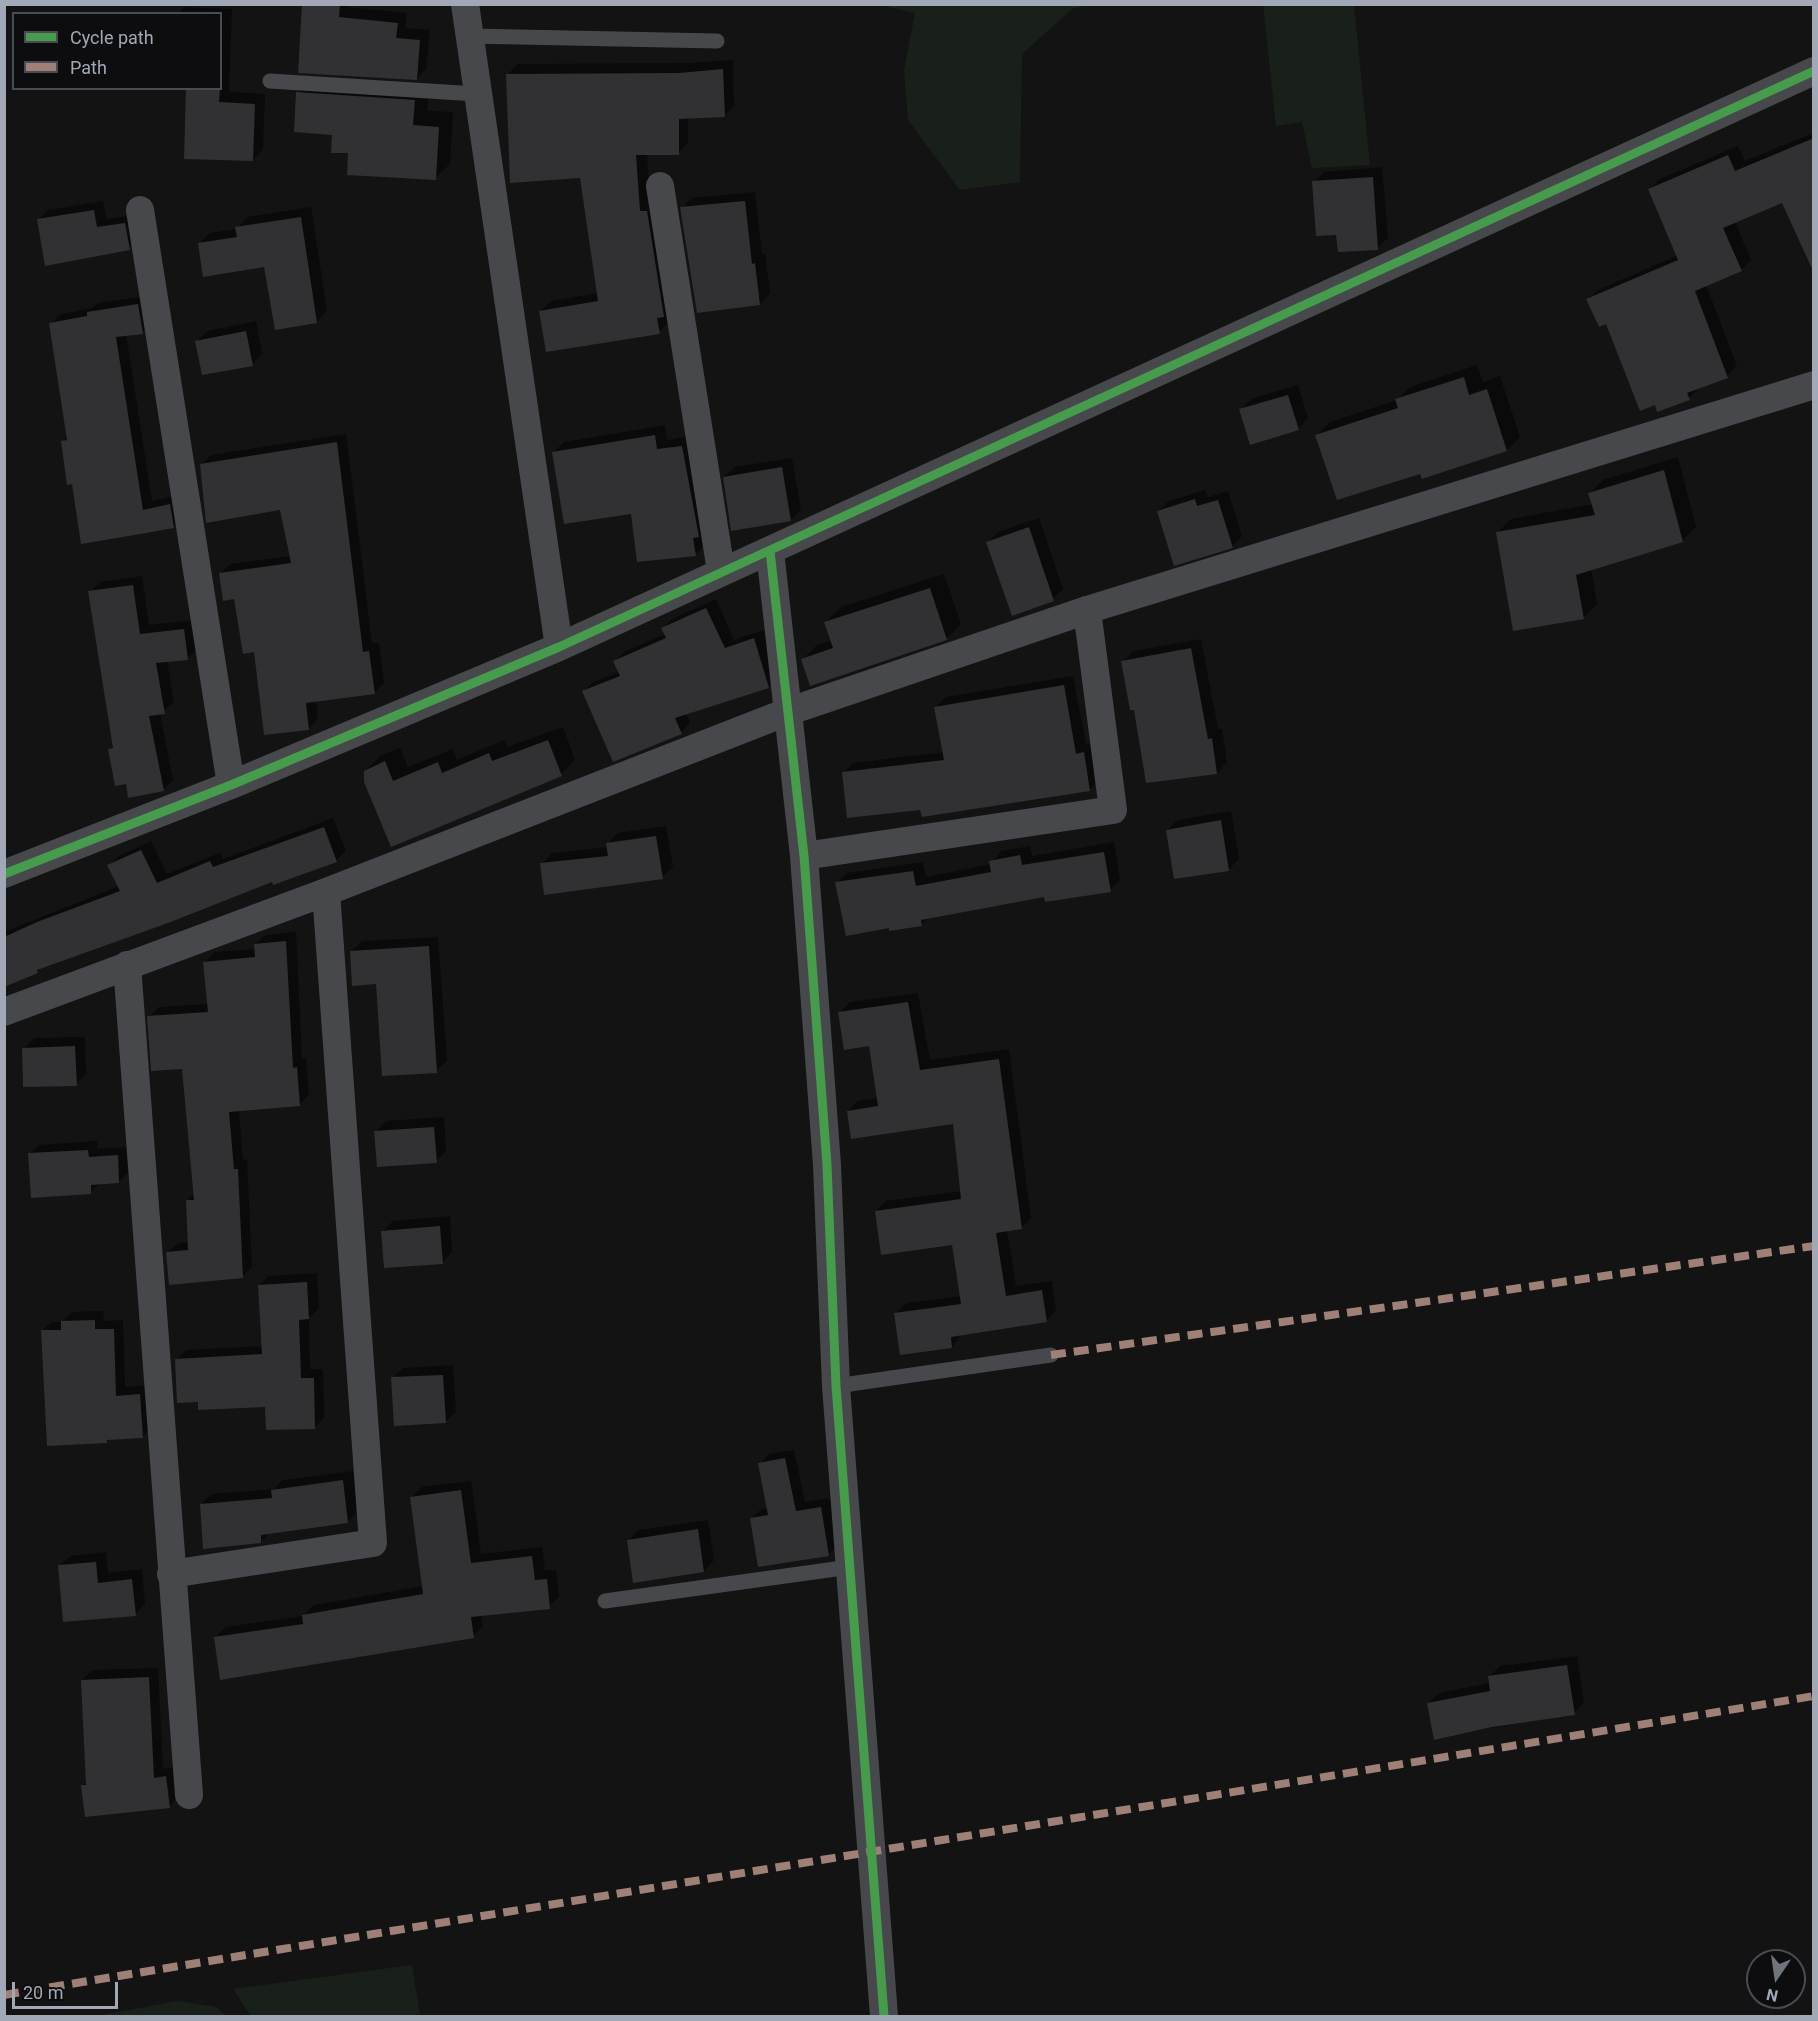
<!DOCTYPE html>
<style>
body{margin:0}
#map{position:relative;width:1818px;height:2021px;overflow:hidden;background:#131313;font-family:Roboto,sans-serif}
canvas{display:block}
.frame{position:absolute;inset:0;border:6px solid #a2a9b6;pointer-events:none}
.legend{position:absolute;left:12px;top:12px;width:210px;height:78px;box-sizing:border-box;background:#0d0d0f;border:2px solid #494b52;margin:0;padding:8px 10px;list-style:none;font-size:18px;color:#a2a9b6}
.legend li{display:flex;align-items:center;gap:12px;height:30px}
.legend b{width:30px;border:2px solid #494b52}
.north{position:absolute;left:1746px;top:1949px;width:60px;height:60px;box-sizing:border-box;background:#0d0d0f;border:2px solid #494b52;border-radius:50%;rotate:193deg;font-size:16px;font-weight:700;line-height:24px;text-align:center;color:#a2a9b6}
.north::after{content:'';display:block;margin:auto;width:21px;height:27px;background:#70747d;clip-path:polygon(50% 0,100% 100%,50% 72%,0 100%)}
.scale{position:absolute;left:12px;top:1982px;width:106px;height:27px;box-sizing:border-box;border:3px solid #a2a9b6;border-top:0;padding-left:8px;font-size:18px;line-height:21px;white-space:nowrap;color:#a2a9b6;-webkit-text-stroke:4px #0d0d0f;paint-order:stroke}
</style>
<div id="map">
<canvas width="1818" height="2021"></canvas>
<div class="frame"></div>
<ul class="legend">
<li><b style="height:8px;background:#469c4c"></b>Cycle path</li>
<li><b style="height:8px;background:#9e8076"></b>Path</li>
</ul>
<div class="north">N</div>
<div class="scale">20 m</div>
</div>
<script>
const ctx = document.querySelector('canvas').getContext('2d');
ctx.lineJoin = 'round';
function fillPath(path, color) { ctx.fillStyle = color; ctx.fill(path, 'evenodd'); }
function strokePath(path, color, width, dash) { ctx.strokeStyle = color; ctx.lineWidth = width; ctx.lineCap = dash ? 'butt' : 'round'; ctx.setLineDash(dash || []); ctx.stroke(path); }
const green = new Path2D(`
 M 880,5 L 1088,5 L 1072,9 L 1022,54 L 1020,182 L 960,190 L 908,120 L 904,70 L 915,13 Z
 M 1263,5 L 1354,5 L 1370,165 L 1312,168 L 1302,122 L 1276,126 Z
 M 412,1965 L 420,2016 L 251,2016 L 233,1989 Z
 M 178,2001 L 216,2007 L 227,2016 L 96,2016 Z`);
const shadow = new Path2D(`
 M 303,4 L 349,4 L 349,7 L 407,13 L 405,28 L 430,30 L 426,69 L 416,79 Z
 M 184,7 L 232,9 L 229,92 L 265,94 L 263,149 L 253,160 L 188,88 L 220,88 L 220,14 L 178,14 Z
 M 733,60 L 734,106 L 724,116 L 688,117 L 688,143 L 678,153 L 647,153 L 650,202 L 669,322 L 659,332 L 541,311 L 551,301 L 598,293 L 581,176 L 508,74 L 518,64 L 690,63 Z
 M 312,78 L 429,86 L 427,111 L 453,112 L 450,164 L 435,178 L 350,152 L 298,93 Z
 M 1814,133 L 1814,259 L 1783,201 L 1735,222 L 1751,260 L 1741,270 L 1706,285 L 1737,366 L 1727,376 L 1699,388 L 1689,398 L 1607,322 L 1587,300 L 1598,290 L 1678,255 L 1650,189 L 1660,179 L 1738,146 L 1745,161 Z
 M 1382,167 L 1388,238 L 1377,248 L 1338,233 L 1314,182 L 1324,172 Z
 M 755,192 L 762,254 L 765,254 L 770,293 L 760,304 L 682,208 L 692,198 Z
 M 103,201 L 106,219 L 134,215 L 138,239 L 129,249 L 39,219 L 48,210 Z
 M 311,207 L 327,311 L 316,322 L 265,265 L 200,243 L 210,233 L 237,229 L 247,217 Z
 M 147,296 L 152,323 L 142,332 L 126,334 L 152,501 L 179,495 L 183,517 L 173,527 L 73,483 L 63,442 L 68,436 L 51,323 L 61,314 L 92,308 L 98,303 Z
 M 256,321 L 262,354 L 252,364 L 197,341 L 207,331 Z
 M 1477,365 L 1483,382 L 1500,376 L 1520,437 L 1507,450 L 1421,472 L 1317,435 L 1330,422 L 1397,400 L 1410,387 Z
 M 1298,385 L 1308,418 L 1298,429 L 1241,409 L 1251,399 Z
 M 665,425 L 667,440 L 692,436 L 705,544 L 695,555 L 553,453 L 564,442 Z
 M 346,434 L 372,643 L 379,643 L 384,683 L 374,693 L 316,700 L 318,718 L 309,728 L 265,733 L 255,651 L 235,597 L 220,574 L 230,564 L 291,556 L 282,508 L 202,464 L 211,455 Z
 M 1678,457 L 1696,527 L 1682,541 L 1591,569 L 1597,604 L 1583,618 L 1497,533 L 1511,519 L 1593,504 L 1590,493 L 1603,480 Z
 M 792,458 L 801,510 L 790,520 L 724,477 L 735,467 Z
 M 1205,490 L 1208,497 L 1228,491 L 1242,536 L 1232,546 L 1158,511 L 1169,501 Z
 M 1039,518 L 1063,589 L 1053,599 L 988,542 L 998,532 Z
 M 944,574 L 961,624 L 946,639 L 803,659 L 817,645 L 832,640 L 826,622 L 841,607 Z
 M 142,576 L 149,625 L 194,620 L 197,649 L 187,659 L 167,661 L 174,703 L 160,713 L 173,780 L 163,790 L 127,782 L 110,749 L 114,746 L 90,592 L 100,582 Z
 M 716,599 L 734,640 L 763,630 L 777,677 L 768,687 L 686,713 L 690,723 L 681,733 L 584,691 L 593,682 L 619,672 L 615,661 L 624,652 L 665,634 L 663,628 L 672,619 Z
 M 1814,610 L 1814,667 L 1812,612 Z
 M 1201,639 L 1218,729 L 1222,729 L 1227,762 L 1217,773 L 1136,708 L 1123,662 L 1133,651 Z
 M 1073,676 L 1086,744 L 1094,743 L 1100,780 L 1089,790 L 843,773 L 853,763 L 944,752 L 935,708 L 945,697 Z
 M 563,727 L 575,760 L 561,774 L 392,845 L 365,771 L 380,756 L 400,748 L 408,767 L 453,749 L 457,760 L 504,740 L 507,747 Z
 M 1231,811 L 1239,859 L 1229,869 L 1175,878 L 1167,830 L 1178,820 Z
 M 333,818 L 346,851 L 336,860 L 273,880 L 43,966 L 37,972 L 4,986 L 4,932 L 119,886 L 109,865 L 119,856 L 151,841 L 167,874 L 220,853 L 223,859 Z
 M 666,826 L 673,867 L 662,877 L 542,864 L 552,853 L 609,847 L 608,843 L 618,833 Z
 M 1114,842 L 1120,880 L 1110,890 L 1045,895 L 929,917 L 921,925 L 890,927 L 837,883 L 847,873 L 923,862 L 926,877 L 991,864 L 1001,851 L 1030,846 L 1032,856 Z
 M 296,932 L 302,1059 L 306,1058 L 309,1095 L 299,1105 L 239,1110 L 243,1160 L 247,1159 L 252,1267 L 242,1277 L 168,1252 L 178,1243 L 189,1242 L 187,1201 L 194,1193 L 183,1067 L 149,1017 L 159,1007 L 209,1004 L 205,962 L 215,952 L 256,949 L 255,945 L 265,935 Z
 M 438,937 L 447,1061 L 436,1071 L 377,983 L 352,951 L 362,941 Z
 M 918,993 L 930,1060 L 1009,1049 L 1031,1218 L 1021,1228 L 1007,1230 L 1016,1286 L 1052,1281 L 1056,1311 L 1046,1321 L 961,1334 L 952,1347 L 896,1313 L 906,1303 L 962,1296 L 953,1243 L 876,1211 L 886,1201 L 961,1191 L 954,1122 L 848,1111 L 858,1101 L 878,1098 L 870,1044 L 840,1012 L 850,1002 Z
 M 85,1037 L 86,1074 L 76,1084 L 24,1049 L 34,1038 Z
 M 444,1117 L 446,1151 L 436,1161 L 376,1132 L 386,1121 Z
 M 97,1141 L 97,1149 L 126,1147 L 128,1173 L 118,1182 L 100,1183 L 91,1192 L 29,1154 L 39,1145 Z
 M 450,1216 L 452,1252 L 442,1263 L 383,1231 L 393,1221 Z
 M 317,1273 L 319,1308 L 309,1318 L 310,1369 L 323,1369 L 324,1418 L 314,1428 L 266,1405 L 199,1400 L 176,1360 L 186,1350 L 263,1346 L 259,1286 L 269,1276 Z
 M 103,1311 L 104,1321 L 123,1320 L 125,1387 L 149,1385 L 152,1427 L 143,1436 L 109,1439 L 106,1442 L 42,1331 L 51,1322 L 62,1322 L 72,1312 Z
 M 453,1365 L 456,1412 L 445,1422 L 392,1378 L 403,1368 Z
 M 794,1450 L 805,1502 L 830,1498 L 838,1545 L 828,1555 L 751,1519 L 761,1509 L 768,1508 L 760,1464 L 769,1454 Z
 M 353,1471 L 358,1511 L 348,1522 L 270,1532 L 261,1542 L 201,1504 L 212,1494 L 274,1489 L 283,1480 Z
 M 471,1481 L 481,1554 L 542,1547 L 545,1570 L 556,1570 L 559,1597 L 549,1607 L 481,1615 L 483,1626 L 473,1636 L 215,1638 L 225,1627 L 303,1616 L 314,1605 L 423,1586 L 412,1497 L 422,1487 Z
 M 708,1520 L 714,1560 L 704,1571 L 628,1541 L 638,1530 Z
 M 106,1552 L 108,1573 L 142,1569 L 145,1604 L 135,1614 L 59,1566 L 70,1556 Z
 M 1577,1656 L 1584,1703 L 1574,1713 L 1435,1738 L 1428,1704 L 1439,1693 L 1490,1683 L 1489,1677 L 1500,1666 Z
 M 158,1668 L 163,1769 L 175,1767 L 179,1796 L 169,1806 L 83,1786 L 87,1781 L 82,1680 L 92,1670 Z`);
const building = new Path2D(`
 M 302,4 L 340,4 L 339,17 L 398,23 L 396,38 L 420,40 L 417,80 L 298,73 Z
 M 723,69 L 725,117 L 679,119 L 679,155 L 636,155 L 640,211 L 647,211 L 664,317 L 657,318 L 660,334 L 546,352 L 539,311 L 598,301 L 580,178 L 510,183 L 506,74 L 679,73 Z
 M 186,88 L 220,88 L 219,102 L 255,104 L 253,161 L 184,159 Z
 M 296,92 L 415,100 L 413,125 L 439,127 L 436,180 L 347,175 L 348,153 L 331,153 L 332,135 L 294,132 Z
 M 1814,138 L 1814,273 L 1782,203 L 1723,228 L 1742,271 L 1695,291 L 1728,378 L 1687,393 L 1690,400 L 1657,412 L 1655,405 L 1640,411 L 1606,324 L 1599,327 L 1586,299 L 1678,260 L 1648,189 L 1728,155 L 1735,171 Z
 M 1373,177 L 1378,250 L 1338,252 L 1336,235 L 1316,236 L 1312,181 Z
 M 745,201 L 752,264 L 755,263 L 760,305 L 697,313 L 680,207 Z
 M 94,210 L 97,227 L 125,223 L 130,250 L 45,266 L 37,219 Z
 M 301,217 L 317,323 L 275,330 L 264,267 L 203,277 L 198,243 L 237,237 L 235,227 Z
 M 138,304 L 143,334 L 116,337 L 143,510 L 170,504 L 174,528 L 146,533 L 144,522 L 146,533 L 81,544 L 72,484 L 67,485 L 61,441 L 67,440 L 49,323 L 87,316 L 87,312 Z
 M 246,331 L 253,366 L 202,375 L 195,341 Z
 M 1464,377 L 1469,395 L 1487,389 L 1507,451 L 1422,479 L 1420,474 L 1337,500 L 1315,435 L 1398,408 L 1395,399 Z
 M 1288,395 L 1299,430 L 1250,445 L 1239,409 Z
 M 655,435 L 657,449 L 682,446 L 699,537 L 693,538 L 696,556 L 637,562 L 631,514 L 564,524 L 552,452 Z
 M 337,442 L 363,652 L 369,651 L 375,694 L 306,703 L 309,730 L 264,735 L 254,652 L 243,654 L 234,599 L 223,601 L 219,573 L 291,563 L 280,510 L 206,523 L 200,464 Z
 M 782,467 L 791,521 L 731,531 L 723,477 Z
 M 1664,470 L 1683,542 L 1576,575 L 1584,619 L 1513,631 L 1496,532 L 1595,515 L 1588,493 Z
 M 1195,499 L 1197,506 L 1218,500 L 1233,548 L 1174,566 L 1157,511 Z
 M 1029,527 L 1054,601 L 1012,616 L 986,542 Z
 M 133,585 L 140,634 L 184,629 L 188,660 L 156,663 L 165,714 L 149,716 L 164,791 L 128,798 L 126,784 L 115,786 L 108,749 L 113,748 L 88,591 Z
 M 930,588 L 947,640 L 810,686 L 801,659 L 833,648 L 824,622 Z
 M 706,608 L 725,648 L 754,638 L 769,688 L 675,718 L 682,734 L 613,762 L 582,691 L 620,676 L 613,661 L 666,638 L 661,628 Z
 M 1191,648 L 1208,739 L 1212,738 L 1217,774 L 1146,783 L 1134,710 L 1130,710 L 1121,661 Z
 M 1064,685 L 1076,754 L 1084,752 L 1090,791 L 922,817 L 920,810 L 847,818 L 842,772 L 944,760 L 934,707 Z
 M 548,740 L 562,776 L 391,847 L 364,782 L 364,771 L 385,761 L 393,781 L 438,762 L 442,773 L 489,753 L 492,761 Z
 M 1221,820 L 1229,871 L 1174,879 L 1166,830 Z
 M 324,827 L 337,862 L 273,885 L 272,882 L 168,923 L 37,970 L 38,973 L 4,987 L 4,937 L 37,922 L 120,891 L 107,865 L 141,850 L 157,883 L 210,861 L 213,867 Z
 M 656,836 L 663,879 L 544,895 L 540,863 L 608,856 L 606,843 Z
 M 1104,852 L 1111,892 L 1045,902 L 1044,897 L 921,920 L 922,926 L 889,931 L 889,928 L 846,936 L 835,882 L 913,871 L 916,886 L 991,872 L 989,861 L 1020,855 L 1022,865 Z
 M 286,941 L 293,1068 L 297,1067 L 300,1106 L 229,1112 L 234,1169 L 238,1169 L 243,1278 L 169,1285 L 166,1252 L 188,1250 L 186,1200 L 194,1200 L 182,1069 L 151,1071 L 147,1016 L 208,1012 L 203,962 L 255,957 L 254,944 Z
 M 429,946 L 437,1073 L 382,1076 L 376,984 L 352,986 L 350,951 Z
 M 908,1002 L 920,1070 L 999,1059 L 1022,1229 L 996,1233 L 1006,1296 L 1042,1290 L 1047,1322 L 951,1337 L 952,1348 L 900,1355 L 894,1313 L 961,1304 L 952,1245 L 881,1255 L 875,1211 L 961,1199 L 953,1124 L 851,1139 L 847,1111 L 878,1106 L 869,1046 L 844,1050 L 838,1012 Z
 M 75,1046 L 77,1086 L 23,1087 L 22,1048 Z
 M 434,1127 L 437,1163 L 377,1167 L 374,1131 Z
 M 88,1150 L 89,1157 L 118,1155 L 119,1183 L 91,1185 L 91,1194 L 31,1198 L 28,1153 Z
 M 440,1226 L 443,1264 L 384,1268 L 381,1231 Z
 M 307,1282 L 309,1319 L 299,1320 L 301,1378 L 314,1378 L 315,1429 L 266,1430 L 265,1407 L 198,1410 L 198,1402 L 177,1403 L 175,1359 L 262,1354 L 258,1285 Z
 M 95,1320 L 95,1329 L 114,1329 L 116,1396 L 140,1394 L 143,1438 L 107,1440 L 107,1443 L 47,1446 L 41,1330 L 61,1330 L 61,1321 Z
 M 443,1375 L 446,1423 L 394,1426 L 391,1377 Z
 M 785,1458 L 796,1511 L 821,1507 L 829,1556 L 758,1567 L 750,1518 L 768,1515 L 758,1463 Z
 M 343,1480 L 348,1523 L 261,1535 L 261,1543 L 203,1549 L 200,1504 L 272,1498 L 271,1490 Z
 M 461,1490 L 471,1563 L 532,1556 L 535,1580 L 547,1579 L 550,1609 L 471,1617 L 474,1638 L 220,1680 L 214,1637 L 303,1624 L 302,1615 L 423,1594 L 410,1497 Z
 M 698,1529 L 704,1572 L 633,1583 L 627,1540 Z
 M 96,1562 L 98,1583 L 132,1579 L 136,1616 L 63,1622 L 58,1565 Z
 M 1567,1665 L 1575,1715 L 1492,1727 L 1434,1740 L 1427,1703 L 1490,1691 L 1488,1676 Z
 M 149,1677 L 154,1778 L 166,1776 L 170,1808 L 85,1817 L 81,1785 L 86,1785 L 81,1680 Z`);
const service = new Path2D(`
 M 469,36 L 717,41
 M 270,81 L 477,94
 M 836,1386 L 1051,1355
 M 605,1601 L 850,1567`);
const minor = new Path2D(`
 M 465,4 L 559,647
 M 660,186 L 721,571
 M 140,210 L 231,785
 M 770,551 L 804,856 L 827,1165 L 836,1386 L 884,2016
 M 804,856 L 1113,810 L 1087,610
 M 4,874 L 231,785 L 559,647 L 1814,71
 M 127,965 L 189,1795
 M 4,1012 L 326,892 L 787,712 L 1087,610 L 1814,385
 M 171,1574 L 373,1543 L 326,892`);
const quiet = new Path2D(`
 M 1051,1355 L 1814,1246
 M 4,1995 L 1814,1696`);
const cycleway = new Path2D(`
 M 770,551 L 804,856 L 827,1165 L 836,1386 L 884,2016
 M 4,874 L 231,785 L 559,647 L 1814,71`);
fillPath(green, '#19201a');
fillPath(shadow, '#0007');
fillPath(building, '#313133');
strokePath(service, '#47484c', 15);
strokePath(minor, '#47484c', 28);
strokePath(quiet, '#9e8076', 8, [15, 8]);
strokePath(cycleway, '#469c4c', 9);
</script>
